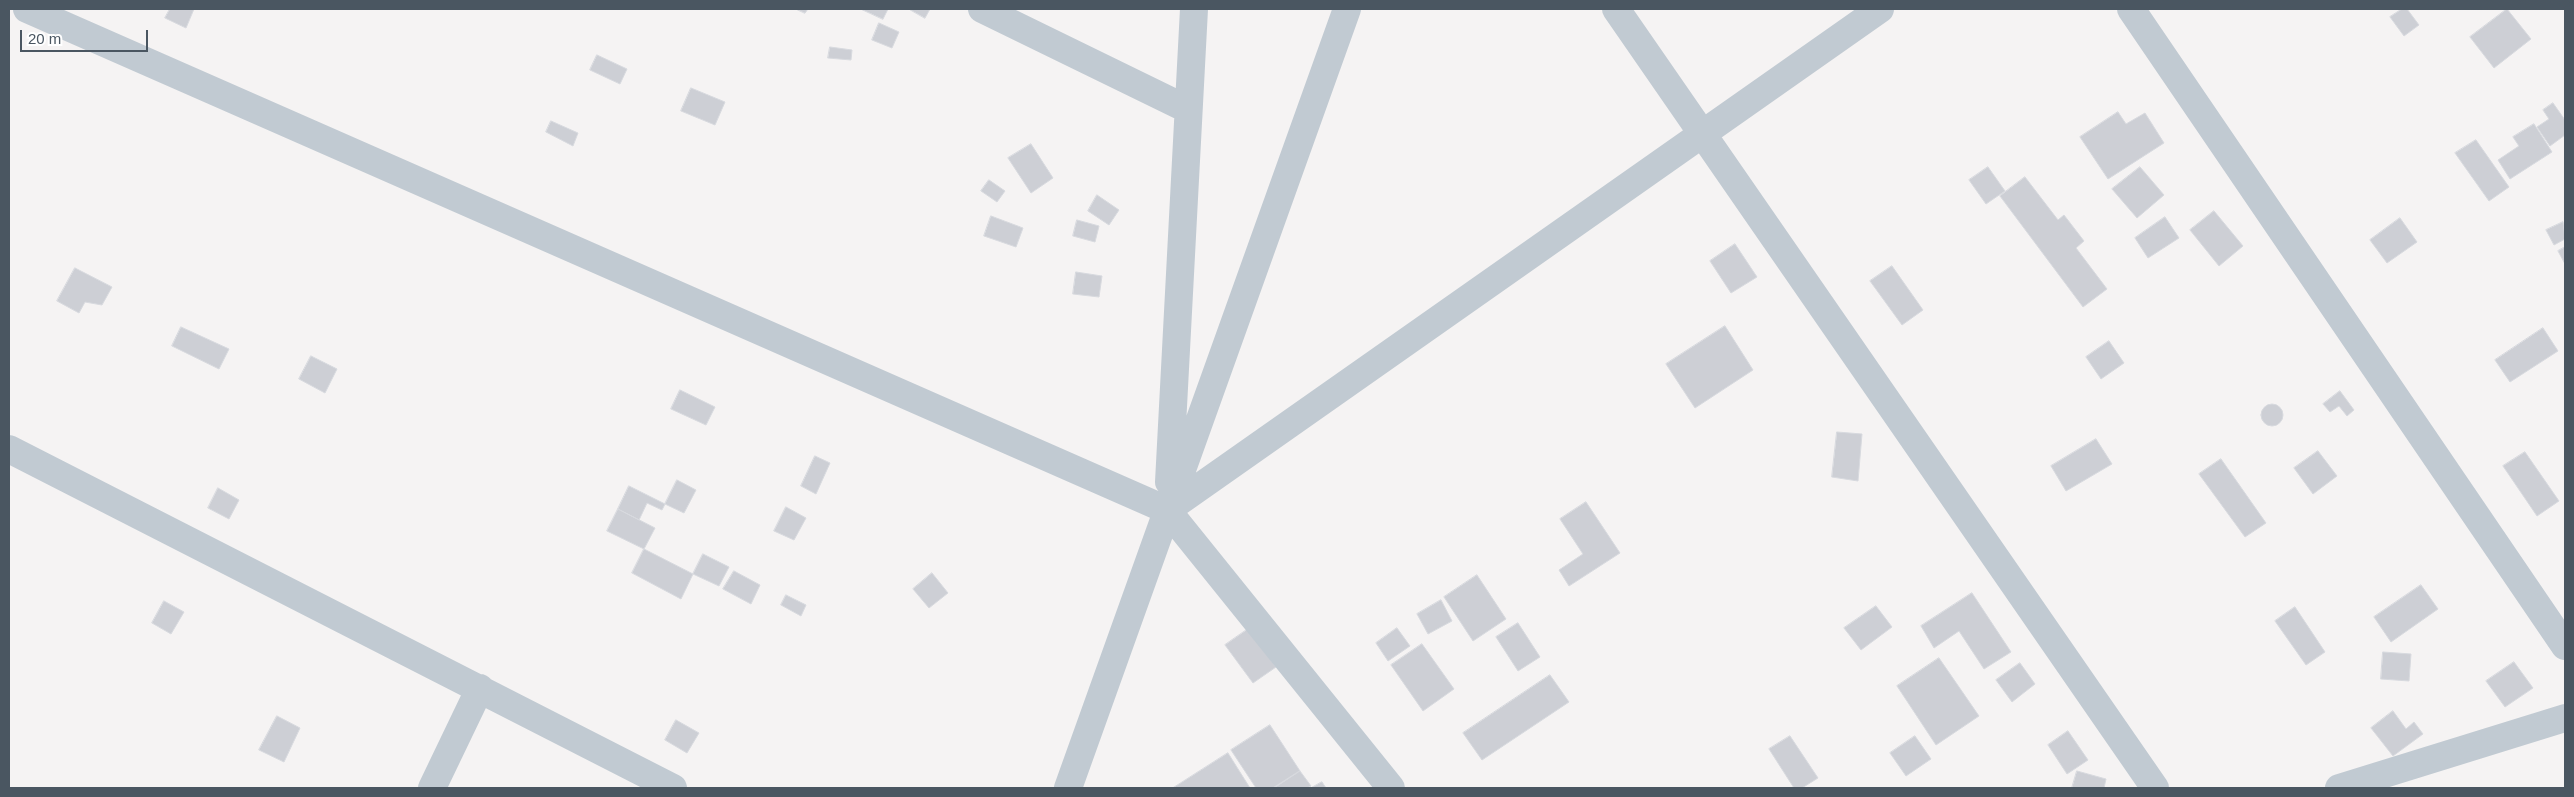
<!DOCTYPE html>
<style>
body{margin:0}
#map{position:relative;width:2574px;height:797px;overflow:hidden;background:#f5f3f3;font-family:Arial,sans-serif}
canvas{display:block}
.frame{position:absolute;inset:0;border:10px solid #4a5661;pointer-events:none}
.scale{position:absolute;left:20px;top:30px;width:128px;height:22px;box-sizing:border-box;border:2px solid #4a5661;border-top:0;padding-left:6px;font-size:15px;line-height:18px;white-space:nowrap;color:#4a5661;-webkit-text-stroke:4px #fff;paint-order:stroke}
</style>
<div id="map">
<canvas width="2574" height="797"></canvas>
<div class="frame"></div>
<div class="scale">20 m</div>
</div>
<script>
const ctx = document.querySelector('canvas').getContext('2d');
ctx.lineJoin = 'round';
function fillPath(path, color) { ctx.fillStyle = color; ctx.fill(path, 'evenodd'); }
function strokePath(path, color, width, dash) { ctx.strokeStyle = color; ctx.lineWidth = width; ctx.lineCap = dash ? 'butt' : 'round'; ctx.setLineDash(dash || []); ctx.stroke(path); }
const building = new Path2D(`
 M 170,9 L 194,9 L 186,28 L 165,18 Z
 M 796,9 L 808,9 L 805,13 Z
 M 861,9 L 888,9 L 883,19 Z
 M 909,9 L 930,9 L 925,18 Z
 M 2402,9 L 2407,9 L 2419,25 L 2404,36 L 2390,17 Z
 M 2507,9 L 2531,39 L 2494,68 L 2470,37 Z
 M 879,23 L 899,32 L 892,48 L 872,40 Z
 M 830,47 L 852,50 L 851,60 L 828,58 Z
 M 597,55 L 627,69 L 620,84 L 590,70 Z
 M 691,88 L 725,102 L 715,125 L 681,111 Z
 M 2553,103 L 2565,120 L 2565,135 L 2550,146 L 2537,127 L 2549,119 L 2543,110 Z
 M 2118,112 L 2126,124 L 2145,113 L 2164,143 L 2108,179 L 2080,137 Z
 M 551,121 L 578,133 L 573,146 L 546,132 Z
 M 2534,124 L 2552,152 L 2510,179 L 2498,160 L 2519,146 L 2513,137 Z
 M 2476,140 L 2509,187 L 2489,201 L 2455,153 Z
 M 1031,144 L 1053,178 L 1031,193 L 1008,158 Z
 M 1988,167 L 2005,191 L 1986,204 L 1969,180 Z
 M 2140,167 L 2164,195 L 2137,218 L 2112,189 Z
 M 2025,177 L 2058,220 L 2064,215 L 2084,241 L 2076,248 L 2107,289 L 2083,307 L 2000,196 Z
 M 989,180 L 1005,191 L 997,202 L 981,191 Z
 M 1097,195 L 1119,210 L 1109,225 L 1088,211 Z
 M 2214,211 L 2243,246 L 2219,266 L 2190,230 Z
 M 991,216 L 1023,228 L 1016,247 L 984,236 Z
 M 2165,217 L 2179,238 L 2148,258 L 2135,238 Z
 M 2400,218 L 2417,242 L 2387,263 L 2370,240 Z
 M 1077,220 L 1099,226 L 1095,242 L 1073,236 Z
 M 2563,222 L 2565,239 L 2554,245 L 2546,230 Z
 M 1735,244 L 1757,277 L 1731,293 L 1710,261 Z
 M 2565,247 L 2565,264 L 2558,251 Z
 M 1892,266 L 1923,310 L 1902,325 L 1870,281 Z
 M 75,268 L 112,287 L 102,305 L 85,302 L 79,313 L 57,301 Z
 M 1076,272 L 1102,276 L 1099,297 L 1073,294 Z
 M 1725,326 L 1753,370 L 1695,408 L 1666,364 Z
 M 181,327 L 229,349 L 219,369 L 172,346 Z
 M 2543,328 L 2558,351 L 2510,382 L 2495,360 Z
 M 2109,341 L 2124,363 L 2101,379 L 2086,357 Z
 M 311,356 L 337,369 L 325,393 L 299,379 Z
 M 680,390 L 715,407 L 706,425 L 671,409 Z
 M 2340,391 L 2354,410 L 2347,416 L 2339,406 L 2330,412 L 2323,404 Z
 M2261 415a11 11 0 1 1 22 0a11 11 0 1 1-22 0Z
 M 1837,432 L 1862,434 L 1858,481 L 1832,477 Z
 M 2096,439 L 2112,464 L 2066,491 L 2051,466 Z
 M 2318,451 L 2337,476 L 2313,494 L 2294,468 Z
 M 2525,452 L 2559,501 L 2537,516 L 2503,466 Z
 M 815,456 L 830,463 L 816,494 L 801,486 Z
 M 2221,459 L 2266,523 L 2245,537 L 2199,474 Z
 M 677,480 L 696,490 L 684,513 L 665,504 Z
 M 629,486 L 665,504 L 662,510 L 647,503 L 639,520 L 618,509 Z
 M 218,488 L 239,500 L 229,519 L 208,508 Z
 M 1586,502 L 1620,553 L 1569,586 L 1559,570 L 1583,554 L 1560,519 Z
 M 786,507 L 806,518 L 794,540 L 774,531 Z
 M 618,509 L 655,528 L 644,549 L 607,531 Z
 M 644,549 L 693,574 L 681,599 L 632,573 Z
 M 703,554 L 729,567 L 719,586 L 693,574 Z
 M 734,571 L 760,585 L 751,604 L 723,589 Z
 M 932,573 L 948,593 L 929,608 L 913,589 Z
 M 1477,575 L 1506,619 L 1473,641 L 1444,597 Z
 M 2421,585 L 2438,609 L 2391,642 L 2374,617 Z
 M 1972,593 L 2011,652 L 1984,669 L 1959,631 L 1934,648 L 1921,626 Z
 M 786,595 L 806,605 L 801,616 L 781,605 Z
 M 1441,600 L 1452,621 L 1428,634 L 1417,614 Z
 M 164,601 L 184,612 L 171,634 L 152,623 Z
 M 1876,606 L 1892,627 L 1861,650 L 1844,628 Z
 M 2295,607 L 2325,652 L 2306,665 L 2275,621 Z
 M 1518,623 L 1540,657 L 1518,671 L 1496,637 Z
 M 1397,628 L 1410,646 L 1388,661 L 1376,643 Z
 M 1248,629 L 1276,667 L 1253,683 L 1225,645 Z
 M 1422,644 L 1454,689 L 1423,711 L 1391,665 Z
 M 2383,652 L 2411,654 L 2409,681 L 2381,679 Z
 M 1939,658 L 1979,716 L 1936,745 L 1897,686 Z
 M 2514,662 L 2533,688 L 2505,707 L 2486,681 Z
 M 2020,663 L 2035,684 L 2012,702 L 1996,680 Z
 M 1550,675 L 1569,702 L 1482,760 L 1463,733 Z
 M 2393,711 L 2406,729 L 2414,722 L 2423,734 L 2393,756 L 2371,728 Z
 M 277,716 L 300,728 L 284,762 L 259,750 Z
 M 676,720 L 699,733 L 687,753 L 665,740 Z
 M 1270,725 L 1300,771 L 1274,788 L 1256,788 L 1231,750 Z
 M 2068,731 L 2088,760 L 2067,774 L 2048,745 Z
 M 1790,736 L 1818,778 L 1802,788 L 1794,788 L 1769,749 Z
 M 1915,736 L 1931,759 L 1906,776 L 1890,753 Z
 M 1228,753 L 1250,788 L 1173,788 Z
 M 1300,771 L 1311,786 L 1307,788 L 1273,788 Z
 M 2077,771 L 2106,779 L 2104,788 L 2072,788 Z
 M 1322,782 L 1326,788 L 1311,788 Z`);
const street = new Path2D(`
 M 27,9 L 1167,510 L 1391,788
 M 982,9 L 1187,109
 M 1616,9 L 2155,788
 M 2131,9 L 2565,646
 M 9,449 L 673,788
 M 1169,482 L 1194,9
 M 1167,510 L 1880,9
 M 432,788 L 480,688
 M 1068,788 L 1347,9
 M 2339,788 L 2565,718`);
fillPath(building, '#cdcfd5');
strokePath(building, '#d7d9de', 1);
strokePath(street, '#c1cad2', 28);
</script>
